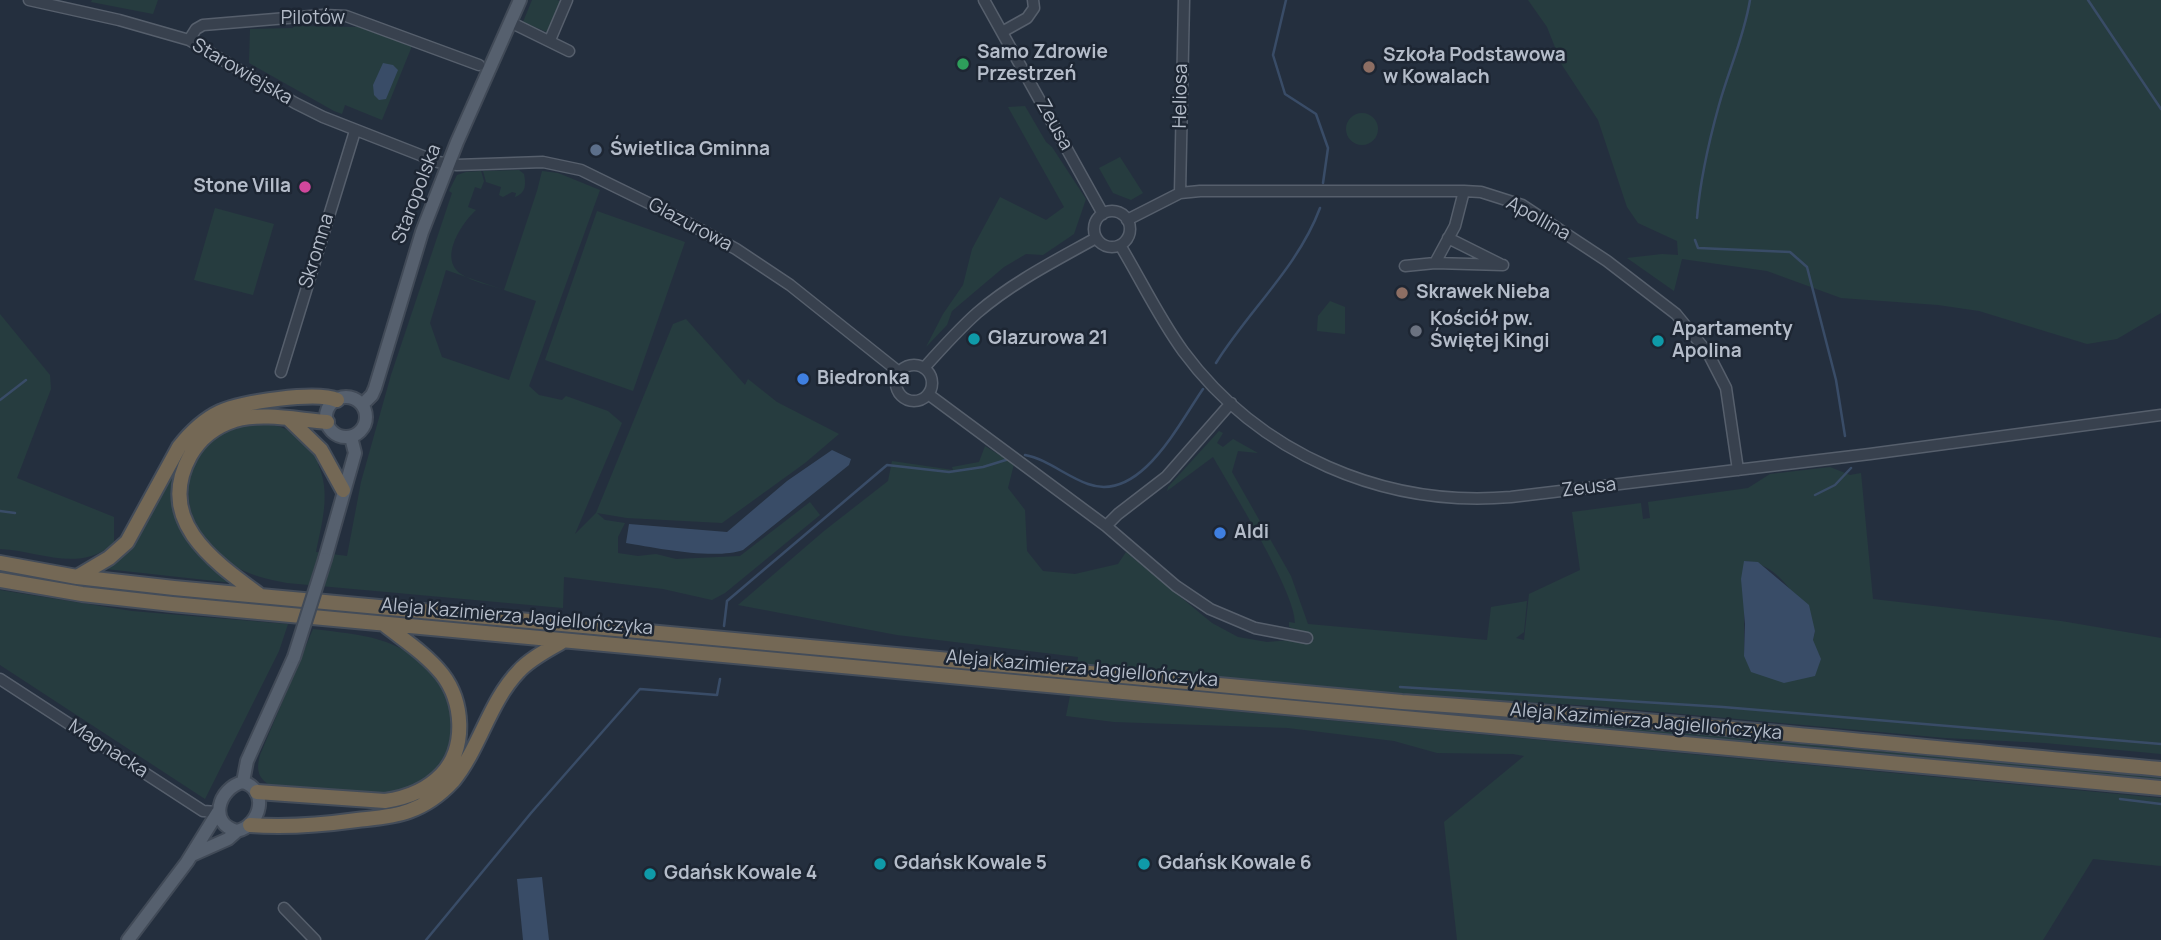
<!DOCTYPE html>
<meta charset="utf-8">
<style>
body{margin:0}
canvas{display:block;background:#242f3e}
</style>
<canvas width="2161" height="940"></canvas>
<script>
const ctx = document.querySelector('canvas').getContext('2d');
ctx.lineJoin = 'round';
function fillPath(path, color) { ctx.fillStyle = color; ctx.fill(path, 'evenodd'); }
function strokePath(path, color, width, dash) { ctx.strokeStyle = color; ctx.lineWidth = width; ctx.lineCap = dash ? 'butt' : 'round'; ctx.setLineDash(dash || []); ctx.stroke(path); }
function label(font, color, halo, rows, align = 'center') {
  ctx.font = font + ' Manrope,sans-serif'; ctx.lineWidth = 5; ctx.setLineDash([]); ctx.textBaseline = 'middle'; ctx.strokeStyle = halo; ctx.fillStyle = color; for (const [text, x, y, turn = 0] of rows) {
    ctx.save(); ctx.translate(x, y); ctx.rotate((+turn || 0) * Math.PI / 180); ctx.textAlign = isNaN(turn) ? turn : align; if (halo) ctx.strokeText(text, 0, 0); ctx.fillText(text, 0, 0); ctx.restore();
  }
}
const green = new Path2D(`
 M 92,0 L 158,0 L 153,14 L 91,2 Z
 M 532,0 L 557,0 L 563,2 L 549,33 L 523,22 Z
 M 1528,0 L 2161,0 L 2161,313 L 2117,339 L 2087,344 L 1979,311 L 1938,305 L 1841,298 L 1767,271 L 1682,259 L 1674,291 L 1627,258 L 1662,254 L 1678,255 L 1677,241 L 1638,223 L 1627,207 L 1598,120 L 1562,65 L 1547,27 Z
 M 294,26 L 359,27 L 412,46 L 382,120 L 345,105 L 342,114 L 334,111 L 249,63 L 250,29 L 293,28 Z
 M 1025,106 L 1046,142 L 1052,147 L 1086,199 L 1074,234 L 1043,255 L 1026,254 L 1004,267 L 952,311 L 947,325 L 926,347 L 943,314 L 963,285 L 972,249 L 1000,197 L 1046,220 L 1064,207 L 1008,107 Z
 M1346 129a16 16 0 1 1 32 0a16 16 0 1 1-32 0Z
 M 1120,157 L 1143,193 L 1131,200 L 1113,193 L 1099,168 Z
 M 519,170 L 524,174 C 526,185 526,193 515,197 L 516,193 L 512,192 L 503,197 L 499,195 L 501,187 L 486,182 L 483,171 Z
 M 481,171 L 484,181 L 481,189 L 475,187 L 468,207 L 476,210 C 462,223 438,258 461,274 C 473,282 490,285 504,290 L 537,191 L 542,171 L 558,173 L 600,190 L 529,386 L 539,395 L 562,400 L 566,396 L 608,411 L 622,423 L 575,534 L 596,513 L 673,324 L 686,319 L 745,385 L 748,379 L 777,402 L 839,434 L 805,463 L 722,523 L 627,518 L 597,513 L 605,520 L 625,523 L 618,537 L 618,553 L 638,556 L 656,554 L 676,559 L 740,556 L 810,502 L 820,515 L 725,593 L 712,600 L 663,589 L 564,577 L 563,608 L 287,583 C 267,579 248,575 231,564 C 165,520 176,425 261,424 C 288,424 307,440 321,462 L 318,464 C 331,493 322,522 316,552 L 347,556 L 361,482 L 391,375 L 452,193 L 449,191 L 457,175 L 466,172 ZM 446,270 L 536,301 L 509,380 L 442,357 L 430,323 Z
 M 215,208 L 274,224 L 253,295 L 194,280 Z
 M 597,211 L 685,242 L 633,391 L 545,360 Z
 M 1330,301 L 1345,307 L 1345,334 L 1317,331 L 1318,316 Z
 M 0,314 L 50,375 L 51,389 L 17,478 L 114,517 L 114,544 C 76,573 42,551 0,549 Z
 M 1219,431 L 1223,433 L 1217,443 L 1223,447 L 1233,439 L 1258,453 L 1238,451 L 1232,472 L 1291,576 L 1308,624 L 1487,640 L 1491,607 L 1527,601 L 1524,632 L 1516,638 L 1524,640 L 1529,594 L 1580,570 L 1572,512 L 1641,503 L 1643,519 L 1650,518 L 1648,502 L 1748,488 L 1770,474 L 1830,467 L 1850,475 L 1861,473 L 1873,599 L 2061,621 L 2161,638 L 2161,754 L 2045,743 L 1945,738 L 1595,706 L 1395,695 L 1077,664 L 1078,657 L 897,635 L 738,605 L 824,531 L 888,481 L 892,461 L 953,470 L 952,467 L 979,462 L 985,446 L 1014,464 L 1008,488 L 1025,510 L 1027,551 L 1043,571 L 1075,574 L 1118,564 L 1126,552 L 1212,623 L 1238,637 L 1267,642 L 1290,640 L 1295,629 L 1289,627 L 1289,622 L 1295,623 C 1296,593 1231,488 1213,457 L 1167,491 L 1168,487 ZM 1744,561 C 1781,563 1799,602 1815,631 L 1813,640 L 1744,656 Z
 M 178,462 C 163,518 187,553 233,583 L 97,568 L 111,562 Z
 M 0,590 L 132,611 L 288,624 L 279,651 L 205,799 L 0,665 Z
 M 313,629 C 361,635 400,636 434,675 C 449,692 454,711 452,733 C 450,755 439,774 419,785 C 384,804 311,790 271,786 C 258,778 256,770 260,755 Z
 M 1074,677 L 2161,777 L 2161,783 L 1073,682 Z
 M 1070,696 L 2161,798 L 2161,866 L 2093,859 L 2043,940 L 1457,940 L 1444,822 L 1524,756 L 1513,754 L 1437,753 L 1394,741 L 1288,728 L 1114,722 L 1066,716 Z`);
const water = new Path2D(`
 M 383,63 L 393,65 L 398,70 L 386,99 L 379,100 L 374,95 L 373,85 Z
 M 832,450 L 851,459 L 849,465 L 743,550 C 715,560 656,548 626,543 L 629,524 L 727,532 L 787,481 Z
 M 1744,561 L 1758,562 L 1809,605 L 1815,631 L 1813,640 L 1821,659 L 1815,676 L 1784,683 L 1751,672 L 1744,656 L 1745,624 L 1741,579 Z
 M 542,877 L 549,940 L 523,940 L 517,879 Z`);
const stream = new Path2D(`
 M 1286,0 L 1273,55 L 1285,94 L 1316,114 L 1328,148 L 1323,183
 M 2088,0 L 2161,109
 M 1697,218 C 1700,180 1709,141 1719,105 C 1729,69 1744,37 1750,0
 M 1695,240 L 1698,248 L 1790,252 L 1807,267 L 1836,380 L 1845,436
 M 1216,363 C 1249,310 1298,267 1320,208
 M 0,400 L 26,380
 M 1025,455 C 1047,459 1067,477 1088,484 C 1140,503 1178,425 1203,389
 M 1815,495 L 1835,485 L 1851,468
 M 0,511 L 15,513
 M 724,626 L 727,601 L 887,465 L 949,472 L 983,467 L 1009,459
 M 1400,687 L 1723,707 L 2161,744
 M 2120,799 L 2161,804
 M 426,940 L 531,813 L 640,689 L 717,695 L 720,679`);
const minor = new Path2D(`
 M 29,0 L 119,20 L 189,40 L 295,103 L 323,117 L 438,162 L 457,165 L 543,162 L 581,170 L 677,217 L 736,249 L 790,285 L 899,372
 M 984,0 L 1103,214
 M 510,22 L 569,51
 M 1002,32 L 1027,18 L 1034,8 L 1033,0
 M 189,40 L 196,29 L 203,25 L 323,15 L 346,16 L 479,65
 M 550,40 L 567,0
 M 1180,193 L 1184,0
 M1094 229a18 18 0 1 1 36 0a18 18 0 1 1-36 0Z
 M 1127,220 L 1180,193 L 1200,191 L 1464,191 L 1481,192 L 1522,205 L 1607,261 L 1676,314 L 1708,353 L 1726,388 L 1738,470
 M 1448,238 L 1500,264
 M 1120,245 C 1141,280 1159,318 1183,351 C 1259,454 1384,508 1511,497 L 1870,454 L 2161,415
 M 1435,263 L 1503,265
 M 1405,266 L 1435,263 L 1455,226 L 1464,191
 M896 383a18 18 0 1 1 36 0a18 18 0 1 1-36 0Z
 M 924,368 C 941,349 958,330 977,313 C 1013,282 1055,261 1096,238
 M 281,372 L 355,131
 M 928,394 L 1106,526 L 1176,586 L 1210,609 L 1255,628 L 1307,638
 M 1106,526 L 1118,514 L 1166,477 L 1231,403
 M 0,679 L 203,811 L 218,812
 M 284,908 L 315,940`);
const major = new Path2D(`
 M326 417a20 20 0 1 1 40 0a20 20 0 1 1-40 0Z
 M 362,405 L 372,395 L 375,388 L 422,232 L 457,142 L 520,0
 M 325,559 L 355,453 L 351,437
 M 243,782 C 269,790 261,825 237,831 C 208,824 218,788 243,782 Z
 M 243,782 L 247,761 L 294,657
 M 192,855 L 228,839 L 237,831
 M 128,940 L 187,862 L 218,812`);
const highway = new Path2D(`
 M 289,419 L 321,450 L 343,490
 M 0,563 L 77,577 L 174,588 L 1402,702 C 1655,719 1908,746 2161,769
 M 77,577 L 109,558 L 127,542 L 179,447 C 190,433 203,420 220,412 C 242,402 316,391 337,400
 M 0,580 L 82,594 L 172,604 L 2161,788
 M 258,594 C 213,561 155,520 190,456 C 200,438 216,426 235,420 C 263,412 298,420 327,422
 M 257,792 L 385,801 C 406,798 427,790 442,774 C 467,747 463,701 442,674 C 426,654 404,640 385,625
 M 250,825 C 287,828 321,825 357,820 C 374,818 393,817 409,811 C 426,805 441,794 453,781 C 480,748 489,702 519,671 C 531,658 548,650 563,641`);
const majorBridge = new Path2D(`
 M 294,657 L 325,559`);
const markers = [
 [963,64,7,"#2e9e5b"],
 [1369,67,7,"#8d6e63"],
 [596,150,7,"#5c6f8a"],
 [305,187,7,"#d1479c"],
 [1402,293,7,"#8d6e63"],
 [1416,331,7,"#6b7280"],
 [974,339,7,"#0f9aa8"],
 [1658,341,7,"#0f9aa8"],
 [803,379,7,"#3f7fe0"],
 [1220,533,7,"#3f7fe0"],
 [880,864,7,"#0f9aa8"],
 [1144,864,7,"#0f9aa8"],
 [650,874,7,"#0f9aa8"]
];
const streetNames = [
 ["Pilotów",313,19],
 ["Starowiejska",242,72,30],
 ["Heliosa",1181,96,-89],
 ["Zeusa",1054,125,61],
 ["Staropolska",417,194,-69],
 ["Apollina",1538,219,29],
 ["Glazurowa",690,225,28],
 ["Skromna",317,251,-73],
 ["Zeusa",1589,488,-7],
 ["Aleja Kazimierza Jagiellończyka",517,617,5],
 ["Aleja Kazimierza Jagiellończyka",1082,669,5],
 ["Aleja Kazimierza Jagiellończyka",1646,722,5],
 ["Magnacka",108,749,33]
];
const poiNames = [
 ["Samo Zdrowie",977,53],
 ["Przestrzeń",977,75],
 ["Szkoła Podstawowa",1383,56],
 ["w Kowalach",1383,78],
 ["Świetlica Gminna",610,150],
 ["Stone Villa",291,187,"right"],
 ["Skrawek Nieba",1416,293],
 ["Kościół pw.",1430,320],
 ["Świętej Kingi",1430,342],
 ["Apartamenty",1672,330],
 ["Apolina",1672,352],
 ["Glazurowa 21",988,339],
 ["Biedronka",817,379],
 ["Aldi",1234,533],
 ["Gdańsk Kowale 5",894,864],
 ["Gdańsk Kowale 6",1158,864],
 ["Gdańsk Kowale 4",664,874]
];
fillPath(green, '#263c3f');
fillPath(water, '#394c67');
strokePath(stream, '#394c67', 2.5);
strokePath(minor, '#565f6c', 13);
strokePath(major, '#414a57', 16);
strokePath(highway, '#434c59', 18);
strokePath(minor, '#38414e', 10);
strokePath(major, '#56606e', 12);
strokePath(highway, '#746855', 14);
strokePath(majorBridge, '#414a57', 16, []);
strokePath(majorBridge, '#56606e', 12);
for (const [x, y, r, color] of markers) { const dot = new Path2D(); dot.arc(x, y, r, 0, 2 * Math.PI); ctx.fillStyle = color; ctx.fill(dot); strokePath(dot, '#1d2633', 2.5); }
label('19px', '#b4bcc9', '#1d2633', streetNames);
label('bold 19px', '#b4bcc9', '#1d2633', poiNames, 'left');
</script>
